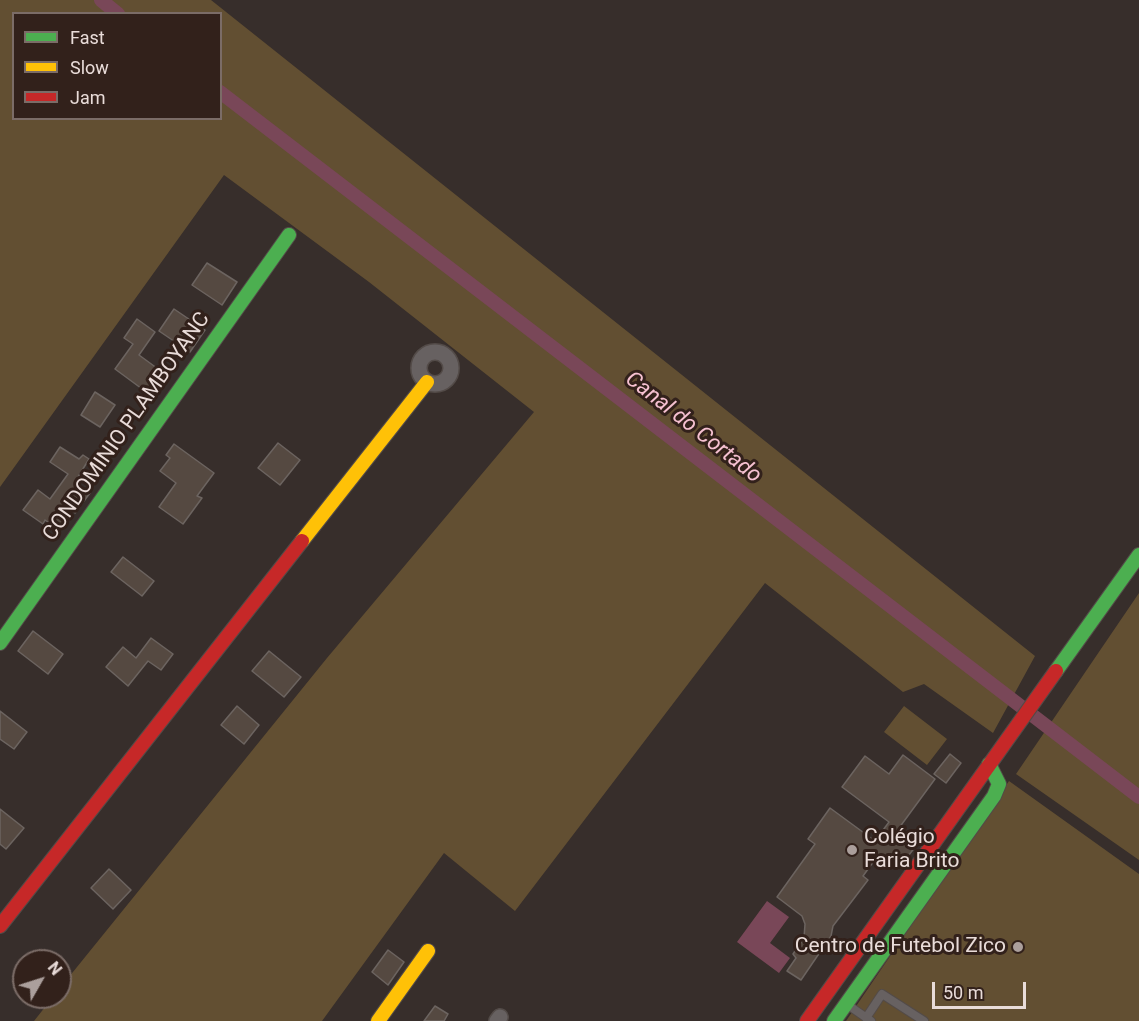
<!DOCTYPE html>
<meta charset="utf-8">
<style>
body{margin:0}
#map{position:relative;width:1139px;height:1021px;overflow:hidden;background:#372e2b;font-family:Roboto,sans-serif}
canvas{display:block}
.legend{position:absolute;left:12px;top:12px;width:210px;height:108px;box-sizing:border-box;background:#32211b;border:2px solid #7b6c67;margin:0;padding:8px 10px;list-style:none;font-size:18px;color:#e9dcd9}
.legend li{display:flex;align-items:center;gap:12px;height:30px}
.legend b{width:30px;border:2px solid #7b6c67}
.north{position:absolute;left:12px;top:949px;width:60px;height:60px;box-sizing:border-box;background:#32211b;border:2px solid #7b6c67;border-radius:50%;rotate:51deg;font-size:16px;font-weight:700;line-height:24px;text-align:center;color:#e9dcd9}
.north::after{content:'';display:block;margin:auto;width:21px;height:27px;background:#ab9f9c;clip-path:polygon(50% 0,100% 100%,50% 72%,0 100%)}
.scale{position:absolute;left:932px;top:982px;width:94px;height:27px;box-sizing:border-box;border:3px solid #e9dcd9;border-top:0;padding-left:8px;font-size:18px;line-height:21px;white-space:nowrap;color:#e9dcd9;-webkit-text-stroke:4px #32211b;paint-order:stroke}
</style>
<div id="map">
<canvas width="1139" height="1021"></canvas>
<ul class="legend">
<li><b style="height:8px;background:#4caf50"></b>Fast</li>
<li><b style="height:8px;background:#ffc107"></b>Slow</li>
<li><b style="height:8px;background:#c62828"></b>Jam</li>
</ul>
<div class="north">N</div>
<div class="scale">50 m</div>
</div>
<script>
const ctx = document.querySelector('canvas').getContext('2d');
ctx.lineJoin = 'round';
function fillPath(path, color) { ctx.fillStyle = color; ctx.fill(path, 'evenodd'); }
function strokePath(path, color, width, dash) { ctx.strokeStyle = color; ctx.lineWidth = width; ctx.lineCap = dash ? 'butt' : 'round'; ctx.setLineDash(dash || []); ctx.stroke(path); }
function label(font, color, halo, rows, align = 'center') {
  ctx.font = font + ' Roboto,sans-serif'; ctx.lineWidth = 6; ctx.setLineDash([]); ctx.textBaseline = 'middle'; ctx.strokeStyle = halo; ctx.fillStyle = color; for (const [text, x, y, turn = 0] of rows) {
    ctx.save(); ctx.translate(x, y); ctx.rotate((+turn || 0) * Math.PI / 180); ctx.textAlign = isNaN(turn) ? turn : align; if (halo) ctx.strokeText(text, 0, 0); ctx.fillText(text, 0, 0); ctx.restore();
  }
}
const green = new Path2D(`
 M 0,0 L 211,0 L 1035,656 L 993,733 L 924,684 L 903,692 L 765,583 L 515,911 L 444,853 L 322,1021 L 34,1021 L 53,997 L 60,997 L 60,988 L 327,658 L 534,412 L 369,282 L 224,175 L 0,487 ZM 14,14 L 220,14 L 220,118 L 14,118 Z
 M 1139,593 L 1139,860 L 1016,774 Z
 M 904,706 L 947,739 L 927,765 L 884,732 Z
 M 1009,781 L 1139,874 L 1139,1021 L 846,1021 Z`);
const water = new Path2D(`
 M 767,901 L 789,917 L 770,943 L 790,958 L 779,973 L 737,942 Z`);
const canal = new Path2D(`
 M 101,0 L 118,14
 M 220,92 L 1139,797`);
const building = new Path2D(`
 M 207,263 L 237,282 L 222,305 L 192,285 Z
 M 174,309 L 205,330 L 190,352 L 159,331 Z
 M 137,319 L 155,332 L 139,355 L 169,377 L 153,397 L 115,369 L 133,344 L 124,338 Z
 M 95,392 L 115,405 L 100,427 L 81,415 Z
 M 278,443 L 300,460 L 280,485 L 258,468 Z
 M 174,444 L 214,473 L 197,496 L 202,498 L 183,524 L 159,507 L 176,483 L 160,471 L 170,458 L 166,455 Z
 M 60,447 L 79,459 L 83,455 L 89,459 L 75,482 L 90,493 L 75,513 L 72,511 L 59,530 L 45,520 L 43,524 L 23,510 L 38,490 L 50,499 L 68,474 L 50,462 Z
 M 123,557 L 154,581 L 142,596 L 111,572 Z
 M 33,631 L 63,654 L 48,674 L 18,651 Z
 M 151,638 L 173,654 L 161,670 L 148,661 L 128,686 L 106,667 L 123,647 L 136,658 Z
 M 269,651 L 301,677 L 284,697 L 252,671 Z
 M 237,706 L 259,725 L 244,744 L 221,725 Z
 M 0,711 L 27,732 L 14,749 L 0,739 Z
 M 950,754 L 961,763 L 946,783 L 934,774 Z
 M 903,755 L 935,779 L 899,828 L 919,842 L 898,869 L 879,854 L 863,876 L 868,880 L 833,926 L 831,936 L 801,980 L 787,971 L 796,958 L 793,954 L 804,938 L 805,924 L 802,916 L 777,897 L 815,844 L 808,839 L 830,808 L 875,841 L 889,822 L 842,787 L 865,756 L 889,774 Z
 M 0,809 L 24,828 L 6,849 L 0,844 Z
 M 109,869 L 131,890 L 113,909 L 91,888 Z
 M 388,950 L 404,962 L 388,985 L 372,972 Z
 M 435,1006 L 448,1014 L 444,1021 L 424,1021 Z`);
const lane = new Path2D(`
 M 848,1005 L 871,1021
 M 866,1018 L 882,994 L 924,1021`);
const street = new Path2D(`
 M419 368a16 16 0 1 1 32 0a16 16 0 1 1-32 0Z
 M 497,1021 L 500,1017`);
const fast = new Path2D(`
 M 0,643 L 289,235
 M 1056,671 L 1139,555
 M 834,1021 L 994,796 L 999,784 L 989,764`);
const slow = new Path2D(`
 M 302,541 L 427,382
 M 378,1021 L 428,951`);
const jam = new Path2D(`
 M 0,926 L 302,541
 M 807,1021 L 1056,671`);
const markers = [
 [852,850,6,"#ab9f9c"],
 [1018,947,6,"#ab9f9c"]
];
const streetNames = [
 ["CONDOMINIO PLAMBOYANC",127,427,-55]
];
const poiNames = [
 ["Colégio",864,838],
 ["Faria Brito",864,862],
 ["Centro de Futebol Zico",1006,947,"right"]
];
const waterNames = [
 ["Canal do Cortado",693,428,38]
];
fillPath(green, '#624f32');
fillPath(water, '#794758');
strokePath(canal, '#794758', 14);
fillPath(building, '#554941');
strokePath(building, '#6c6460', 1.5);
strokePath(lane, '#534b48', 10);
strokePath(street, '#534b48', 18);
strokePath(fast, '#534b48', 16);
strokePath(slow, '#534b48', 16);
strokePath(jam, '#534b48', 16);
strokePath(lane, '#676161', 8);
strokePath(street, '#676161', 15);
strokePath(fast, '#4caf50', 14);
strokePath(slow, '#ffc107', 14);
strokePath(jam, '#c62828', 14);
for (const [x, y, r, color] of markers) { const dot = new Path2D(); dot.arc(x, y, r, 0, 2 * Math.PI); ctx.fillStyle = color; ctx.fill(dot); strokePath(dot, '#32211b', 2); }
label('21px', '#e9dcd9', '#32211b', streetNames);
label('21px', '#e9dcd9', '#32211b', poiNames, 'left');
label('italic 22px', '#f6c1d1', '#32211b', waterNames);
</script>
